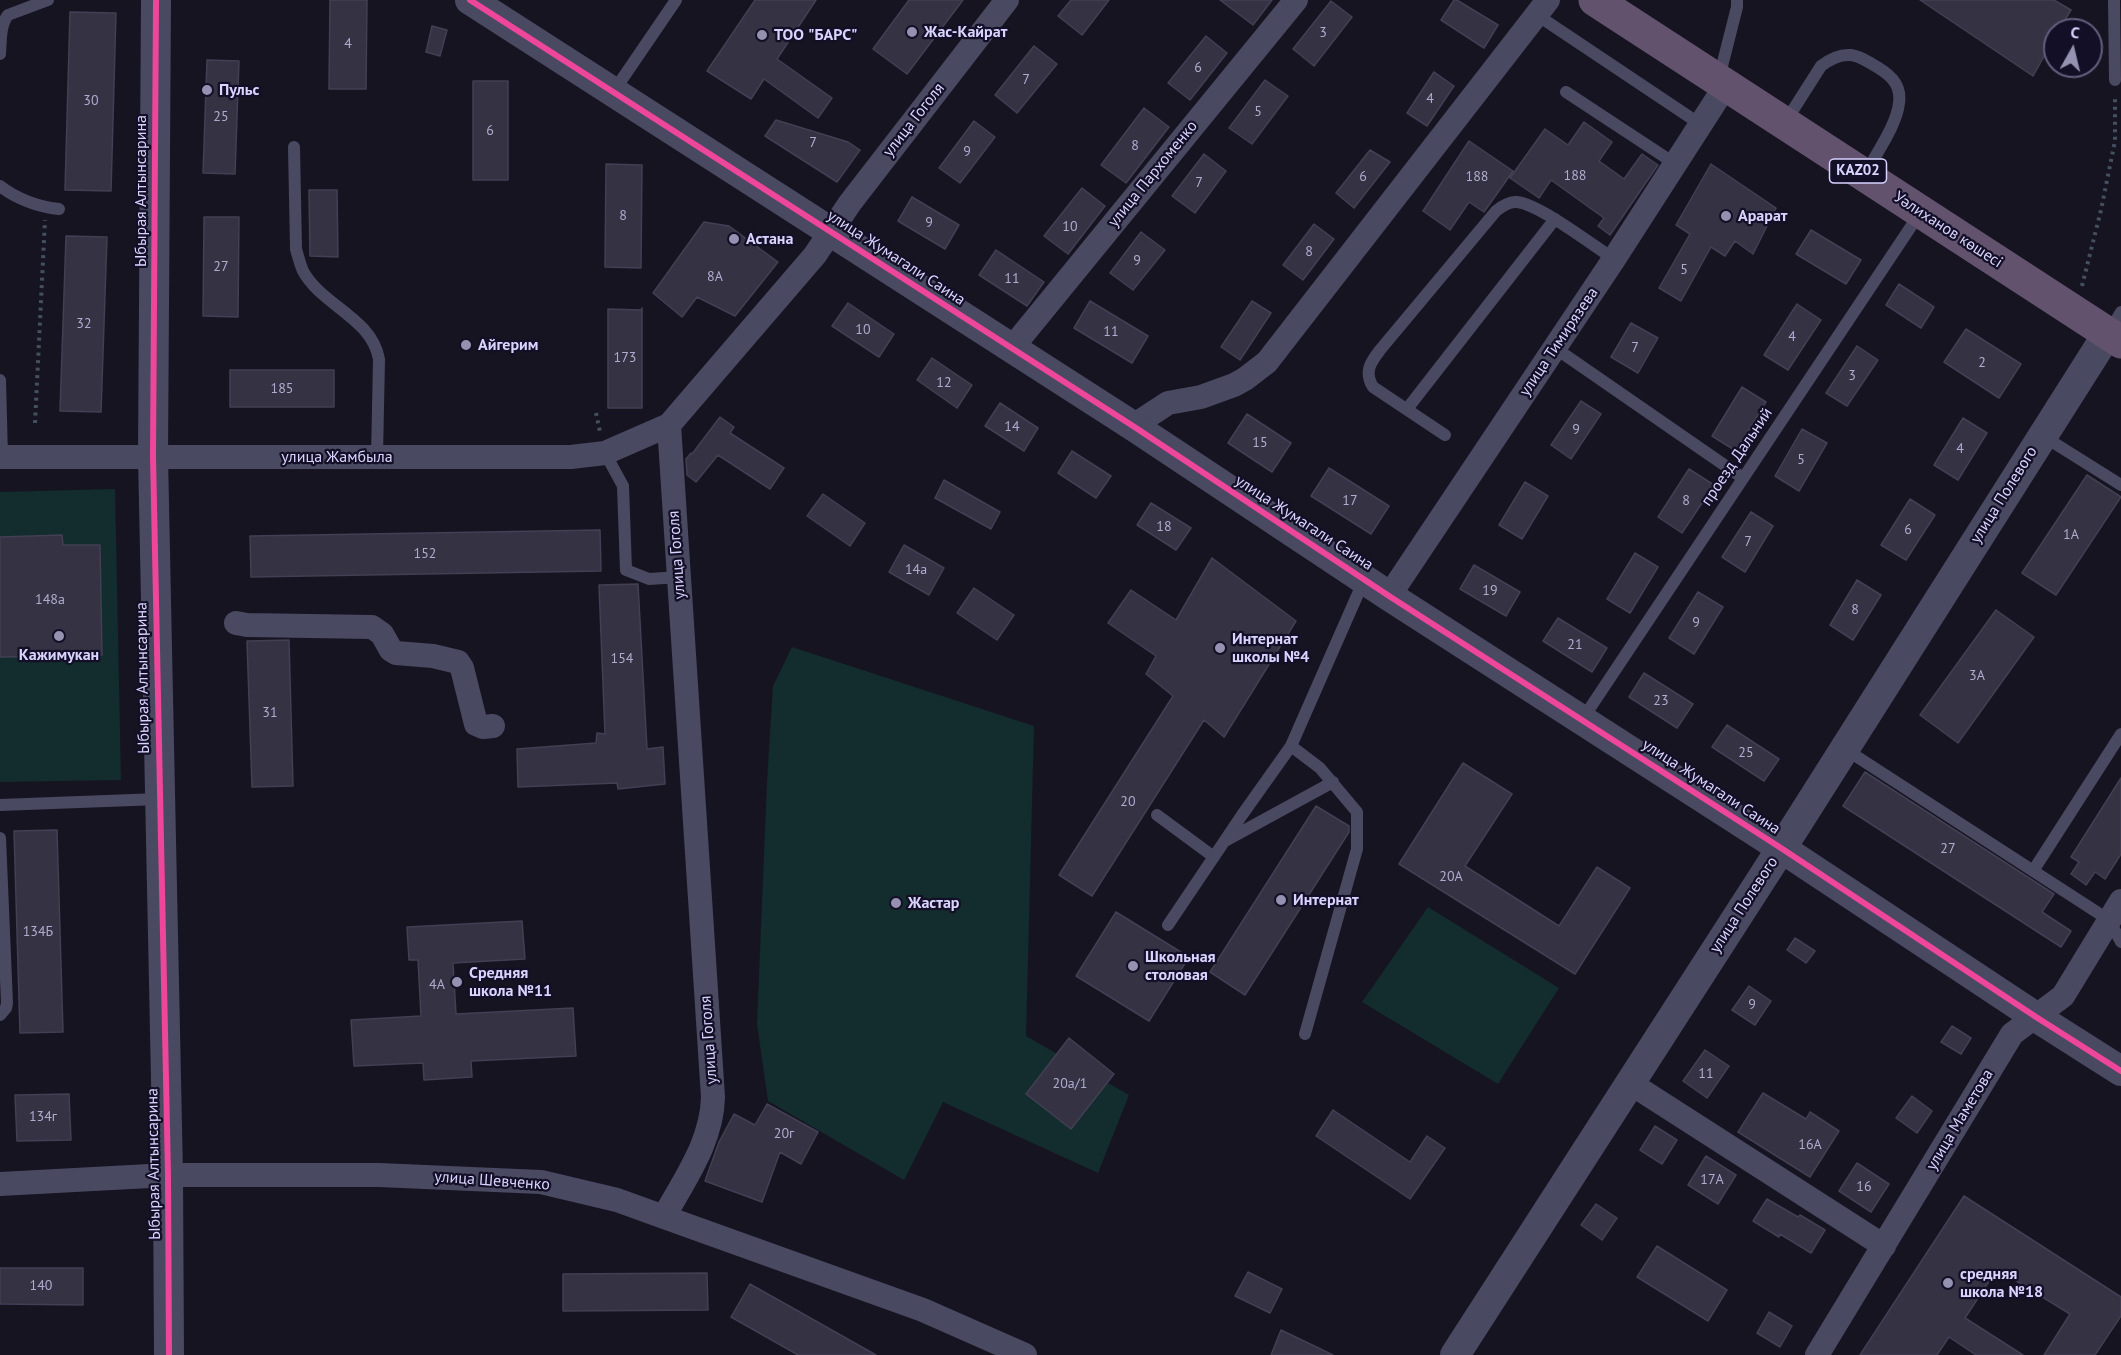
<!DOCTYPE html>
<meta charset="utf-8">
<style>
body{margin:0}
#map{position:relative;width:2121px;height:1355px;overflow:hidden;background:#161421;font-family:"PT Sans",sans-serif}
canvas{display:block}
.north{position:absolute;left:2043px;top:18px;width:60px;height:60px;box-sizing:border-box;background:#130f26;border:2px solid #625e7d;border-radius:50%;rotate:8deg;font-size:16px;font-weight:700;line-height:24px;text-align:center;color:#d9d4ff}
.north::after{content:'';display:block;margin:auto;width:21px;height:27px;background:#9591b1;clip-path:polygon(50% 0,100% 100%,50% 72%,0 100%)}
</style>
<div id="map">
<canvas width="2121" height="1355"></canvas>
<div class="north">С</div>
</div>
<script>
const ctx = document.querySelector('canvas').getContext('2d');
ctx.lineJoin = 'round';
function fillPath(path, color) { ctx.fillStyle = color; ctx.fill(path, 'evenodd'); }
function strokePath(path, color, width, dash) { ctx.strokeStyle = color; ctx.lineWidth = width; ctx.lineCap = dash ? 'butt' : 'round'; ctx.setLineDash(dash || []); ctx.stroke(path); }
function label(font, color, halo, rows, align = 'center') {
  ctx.font = font + ' "PT Sans",sans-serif'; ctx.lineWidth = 4.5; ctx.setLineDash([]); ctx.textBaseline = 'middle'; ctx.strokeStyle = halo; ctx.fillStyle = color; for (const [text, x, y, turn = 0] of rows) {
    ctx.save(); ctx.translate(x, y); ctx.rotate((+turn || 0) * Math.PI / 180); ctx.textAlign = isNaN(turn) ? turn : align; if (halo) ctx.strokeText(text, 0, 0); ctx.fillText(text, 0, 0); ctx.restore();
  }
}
const green = new Path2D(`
 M 115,489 L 121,780 L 0,782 L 0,492 Z
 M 792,647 L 1034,726 L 1026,1036 L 1129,1095 L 1098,1173 L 943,1102 L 904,1180 L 768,1101 L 757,1024 L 767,782 L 773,686 Z
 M 1428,907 L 1559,988 L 1498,1084 L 1362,1002 Z`);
const building = new Path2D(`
 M 330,0 L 367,0 L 366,89 L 329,89 Z
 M 755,0 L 816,0 L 777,59 L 832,98 L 818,118 L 764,79 L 751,99 L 707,71 Z
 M 909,0 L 963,0 L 907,74 L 873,49 Z
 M 1071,0 L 1109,0 L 1082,35 L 1058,16 Z
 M 1220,0 L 1272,0 L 1253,25 Z
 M 1454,0 L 1457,0 L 1498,25 L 1484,48 L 1441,20 Z
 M 1920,0 L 2054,0 L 2071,10 L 2059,30 L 2055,30 L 2055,37 L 2033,76 Z
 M 1331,1 L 1352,17 L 1314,66 L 1293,49 Z
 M 70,12 L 116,13 L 111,191 L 65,190 Z
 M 432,26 L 447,30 L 440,56 L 426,52 Z
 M 1206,36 L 1227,53 L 1190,100 L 1168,83 Z
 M 1034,46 L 1057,64 L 1017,113 L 995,95 Z
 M 207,60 L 239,61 L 235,174 L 203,173 Z
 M 1434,72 L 1454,86 L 1427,126 L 1407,113 Z
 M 1265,80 L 1288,96 L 1252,144 L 1229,128 Z
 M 473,81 L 508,81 L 508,180 L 473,180 Z
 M 1144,108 L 1169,127 L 1126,183 L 1101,165 Z
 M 776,120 L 848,142 L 860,150 L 837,182 L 765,136 Z
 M 974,121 L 995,137 L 960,183 L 939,168 Z
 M 1584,122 L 1612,142 L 1599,161 L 1624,179 L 1642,154 L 1658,165 L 1610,235 L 1598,226 L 1604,218 L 1551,180 L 1539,198 L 1510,178 L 1545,129 L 1568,145 Z
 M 1469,141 L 1513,171 L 1484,212 L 1469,202 L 1450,230 L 1423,211 Z
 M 1370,150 L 1390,162 L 1354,208 L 1336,193 Z
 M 1204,154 L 1226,171 L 1195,213 L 1172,196 Z
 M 606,164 L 642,165 L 641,268 L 605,267 Z
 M 1711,164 L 1776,208 L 1753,254 L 1735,241 L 1725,256 L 1711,247 L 1681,301 L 1659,288 L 1690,234 L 1676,225 Z
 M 1082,188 L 1105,206 L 1068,254 L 1044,236 Z
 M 309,190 L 337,190 L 338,257 L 310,256 Z
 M 912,197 L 959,225 L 945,249 L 898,221 Z
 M 204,217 L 239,217 L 238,317 L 203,316 Z
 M 704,222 L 729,226 L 778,262 L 735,316 L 697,297 L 682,317 L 653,293 Z
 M 1314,224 L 1334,239 L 1303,280 L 1283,265 Z
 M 1811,230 L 1861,260 L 1846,284 L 1796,254 Z
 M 1141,232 L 1165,250 L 1133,290 L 1110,273 Z
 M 66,236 L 107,237 L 101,412 L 60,411 Z
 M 996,250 L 1044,282 L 1027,306 L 979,275 Z
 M 1899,284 L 1934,307 L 1921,328 L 1886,305 Z
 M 1090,301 L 1148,336 L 1132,363 L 1074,328 Z
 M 1252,301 L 1271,313 L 1240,360 L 1221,347 Z
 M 848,303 L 894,334 L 879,357 L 832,326 Z
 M 1797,304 L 1821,320 L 1788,370 L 1764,355 Z
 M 642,308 L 642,408 L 608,408 L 608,309 L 641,310 Z
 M 1631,323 L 1658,338 L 1638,373 L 1611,357 Z
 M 1966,329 L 2021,364 L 1999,398 L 1944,362 Z
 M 1857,346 L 1878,360 L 1847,406 L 1826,393 Z
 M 932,358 L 972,385 L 957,408 L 917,380 Z
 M 230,370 L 334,370 L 334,407 L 230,407 Z
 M 1742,387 L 1766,402 L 1736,451 L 1712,436 Z
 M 1581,401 L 1601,414 L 1571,459 L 1551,445 Z
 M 1000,403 L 1038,428 L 1024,451 L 985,426 Z
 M 1247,414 L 1291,443 L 1272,472 L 1228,443 Z
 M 720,417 L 734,427 L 730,433 L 784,468 L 770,489 L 718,455 L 696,482 L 687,475 L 686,459 L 691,453 L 692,454 Z
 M 1963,418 L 1987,433 L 1958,480 L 1934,465 Z
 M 1802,429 L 1827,443 L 1799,491 L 1775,476 Z
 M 1072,451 L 1111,476 L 1096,498 L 1058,473 Z
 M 1329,468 L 1389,506 L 1371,534 L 1311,496 Z
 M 1689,469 L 1714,485 L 1682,533 L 1658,517 Z
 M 2087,475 L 2121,497 L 2056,595 L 2022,573 Z
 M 944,480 L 1000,512 L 991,529 L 935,498 Z
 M 1525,482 L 1548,496 L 1522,539 L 1499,525 Z
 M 823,494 L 865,523 L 850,546 L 807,516 Z
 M 1910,499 L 1935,515 L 1906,560 L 1881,545 Z
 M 1151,503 L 1191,528 L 1176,550 L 1137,525 Z
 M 1751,512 L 1773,526 L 1745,572 L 1722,557 Z
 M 600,530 L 601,571 L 251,577 L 250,536 Z
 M 62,535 L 63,545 L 100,545 L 102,655 L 0,657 L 0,537 Z
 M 904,545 L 944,568 L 929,595 L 889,572 Z
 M 1635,553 L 1658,567 L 1630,613 L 1607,599 Z
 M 1212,558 L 1296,621 L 1224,737 L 1204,720 L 1092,896 L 1059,875 L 1173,696 L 1146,674 L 1156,656 L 1108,623 L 1131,590 L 1176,620 Z
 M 1474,565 L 1520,592 L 1506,616 L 1460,589 Z
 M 1857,580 L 1881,595 L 1853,640 L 1830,625 Z
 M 638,584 L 647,749 L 663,747 L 665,784 L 618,789 L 617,783 L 518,787 L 517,749 L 596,743 L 597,733 L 605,734 L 599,585 Z
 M 974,588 L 1014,615 L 997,640 L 957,613 Z
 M 1698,592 L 1723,607 L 1694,654 L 1669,638 Z
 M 1996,610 L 2034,637 L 1958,743 L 1920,715 Z
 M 1558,618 L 1607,648 L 1592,672 L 1543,641 Z
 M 289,640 L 293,786 L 252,787 L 247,641 Z
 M 1644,673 L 1693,704 L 1677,728 L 1629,697 Z
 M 1727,725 L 1779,759 L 1764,781 L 1712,747 Z
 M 1463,763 L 1512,794 L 1465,866 L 1559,926 L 1597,867 L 1630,888 L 1575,974 L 1399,864 Z
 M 1865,772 L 2054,894 L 2042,912 L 2071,931 L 2061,947 L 1843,806 Z
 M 2121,778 L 2121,854 L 2105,879 L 2095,872 L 2086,885 L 2071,874 L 2079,862 L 2071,857 Z
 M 1316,806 L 1349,826 L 1349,832 L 1245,995 L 1210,972 Z
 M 57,830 L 63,1032 L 20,1033 L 14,831 Z
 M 1116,912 L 1189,957 L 1149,1021 L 1076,976 Z
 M 522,921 L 525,959 L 453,963 L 456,1014 L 573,1008 L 576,1056 L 471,1061 L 472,1077 L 424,1080 L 423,1063 L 354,1066 L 351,1020 L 421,1016 L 418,960 L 409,960 L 407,927 Z
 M 1795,938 L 1815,951 L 1806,963 L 1787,950 Z
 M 1749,986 L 1771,1001 L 1755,1025 L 1732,1010 Z
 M 1952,1026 L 1971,1038 L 1961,1054 L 1941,1042 Z
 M 1069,1038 L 1114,1074 L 1071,1129 L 1026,1094 Z
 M 1705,1050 L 1729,1066 L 1707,1098 L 1683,1081 Z
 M 1763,1093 L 1806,1119 L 1810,1112 L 1839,1131 L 1810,1177 L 1738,1132 Z
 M 69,1094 L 71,1140 L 17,1141 L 15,1095 Z
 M 1912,1096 L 1932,1111 L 1917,1133 L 1896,1118 Z
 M 767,1104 L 818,1132 L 801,1164 L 780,1152 L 762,1202 L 705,1181 L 719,1142 L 734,1114 L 755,1125 Z
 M 1333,1110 L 1410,1162 L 1427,1136 L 1445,1148 L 1410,1199 L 1316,1136 Z
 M 1655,1126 L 1677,1140 L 1662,1164 L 1640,1150 Z
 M 1706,1156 L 1736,1175 L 1718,1204 L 1688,1185 Z
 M 1857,1163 L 1889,1184 L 1871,1212 L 1839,1191 Z
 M 1964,1196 L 2121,1297 L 2121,1316 L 2095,1355 L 2044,1355 L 2070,1314 L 1997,1269 L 1965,1318 L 2023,1355 L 1976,1355 L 1949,1337 L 1937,1355 L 1860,1355 Z
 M 1767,1199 L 1798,1217 L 1800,1215 L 1825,1230 L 1811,1253 L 1780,1234 L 1779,1237 L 1753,1221 Z
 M 1596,1204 L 1617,1218 L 1602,1240 L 1581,1225 Z
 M 1657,1246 L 1727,1290 L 1708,1321 L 1637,1277 Z
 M 0,1268 L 83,1268 L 83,1305 L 0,1304 Z
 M 1248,1272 L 1282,1289 L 1270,1313 L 1235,1296 Z
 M 707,1273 L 708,1310 L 563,1311 L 563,1274 Z
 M 750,1284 L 876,1355 L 798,1355 L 731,1317 Z
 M 1769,1312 L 1792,1326 L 1780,1347 L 1757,1333 Z
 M 1281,1330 L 1333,1355 L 1271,1355 Z`);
const path = new Path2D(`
 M 2082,286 L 2101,210 L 2115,141 L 2115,95
 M 596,413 L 600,432
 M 35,423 L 45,220`);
const service = new Path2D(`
 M 2114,0 L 2115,80
 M 1537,15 L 1700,124
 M 0,54 C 1,41 0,25 8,15 L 48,0
 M 1719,78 L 1737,7 L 1737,0
 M 614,91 L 676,0
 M 1566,92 L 1674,163
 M 1786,121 L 1821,66 C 1830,59 1840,54 1851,55 C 1859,56 1865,60 1872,64 C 1888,73 1902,83 1899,103 C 1897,125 1875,155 1865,175
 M 294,147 L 296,249 C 298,256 300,264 303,271 C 322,306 371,317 379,359 L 377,457
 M 0,186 C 16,199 39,207 59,209
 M 2109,332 L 2121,312
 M 1555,348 L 1743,478
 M 0,380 L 2,457
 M 1407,409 L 1555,219
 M 1445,435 L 1373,387 C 1364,372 1370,363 1380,350 L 1496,211 C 1502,206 1509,201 1517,202 C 1539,204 1594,246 1614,259
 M 2043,436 L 2121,485
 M 605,453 L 623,486 L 626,570 L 649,579 L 679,577
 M 1582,720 L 1920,213
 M 1291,746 L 1320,768 L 1357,812 L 1357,849 L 1305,1034
 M 1845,749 L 2109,920 L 2121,942
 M 0,805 L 159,799
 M 1157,815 L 1214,857
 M 0,838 L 7,1003 L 6,1008 L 0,1015
 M 1225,841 L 1333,782
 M 2033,871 L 2121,734
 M 1168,925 L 1242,815 L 1291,746 L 1364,580`);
const minor = new Path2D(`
 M 1011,349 L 1296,0
 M 1133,426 L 1168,403 L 1201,397 L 1234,385 L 1245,379 L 1267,362 L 1548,0
 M 0,457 L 571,457 L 605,453 L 669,425
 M 1389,596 L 1614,259 L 1726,85
 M 236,623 L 247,625 L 372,627 L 382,634 L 391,650 L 396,653 L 433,656 L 458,662 L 462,668 L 476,724 L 483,727 L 493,726
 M 1630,1083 L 1884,1246
 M 0,1184 L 168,1175 L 379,1175 L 541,1182 L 617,1200 L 664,1217 L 923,1310 L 1025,1355
 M 664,1217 C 685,1178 712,1142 713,1097 L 669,425 L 815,255 L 850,203 L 1007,0
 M 1817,1355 L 2012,1034 L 2063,996 L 2121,901`);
const tertiary = new Path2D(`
 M 156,0 L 153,456 L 168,1175 L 169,1355
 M 470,0 L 1133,426 L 1389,596 L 1781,848 L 2036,1017 L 2121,1071
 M 1455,1355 L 1797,824 L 2108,333`);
const trunk = new Path2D(`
 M 1595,0 L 2121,342`);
const cycleway = new Path2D(`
 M 156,0 L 153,456 L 168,1175 L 169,1355
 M 470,0 L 1133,426 L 1389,596 L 1781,848 L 2036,1017 L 2121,1071`);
const markers = [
 [912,32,6,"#9591b1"],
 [762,35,6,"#9591b1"],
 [207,90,6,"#9591b1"],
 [1726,216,6,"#9591b1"],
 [734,239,6,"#9591b1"],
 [466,345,6,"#9591b1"],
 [59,636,6,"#9591b1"],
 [1220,648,6,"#9591b1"],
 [1281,900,6,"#9591b1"],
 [896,903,6,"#9591b1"],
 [1133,966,6,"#9591b1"],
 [457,982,6,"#9591b1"],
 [1948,1283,6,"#9591b1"]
];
const numberNames = [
 ["3",1323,33],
 ["4",348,44],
 ["6",1198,68],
 ["7",1026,80],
 ["4",1430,99],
 ["30",91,101],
 ["5",1258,112],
 ["25",221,117],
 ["6",490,131],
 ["7",813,143],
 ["8",1135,146],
 ["9",967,152],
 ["188",1575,176],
 ["6",1363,177],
 ["188",1477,177],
 ["7",1199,183],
 ["8",623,216],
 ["9",929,223],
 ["10",1070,227],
 ["8",1309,252],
 ["9",1137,261],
 ["27",221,267],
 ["5",1684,270],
 ["8А",715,277],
 ["11",1012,279],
 ["32",84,324],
 ["10",863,330],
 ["11",1111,332],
 ["4",1792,337],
 ["7",1635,348],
 ["173",625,358],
 ["2",1982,363],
 ["3",1852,376],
 ["12",944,383],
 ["185",282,389],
 ["14",1012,427],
 ["9",1576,430],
 ["15",1260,443],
 ["4",1960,449],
 ["5",1801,460],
 ["17",1350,501],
 ["8",1686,501],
 ["18",1164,527],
 ["6",1908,530],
 ["1А",2071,535],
 ["7",1748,542],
 ["152",425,554],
 ["14а",916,570],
 ["19",1490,591],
 ["148а",50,600],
 ["8",1855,610],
 ["9",1696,623],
 ["21",1575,645],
 ["154",622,659],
 ["3А",1977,676],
 ["23",1661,701],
 ["31",270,713],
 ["25",1746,753],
 ["20",1128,802],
 ["27",1948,849],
 ["20А",1451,877],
 ["134Б",38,932],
 ["4А",437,985],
 ["9",1752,1005],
 ["11",1706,1074],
 ["20а/1",1070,1084],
 ["134г",43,1117],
 ["20г",784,1134],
 ["16А",1810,1145],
 ["17А",1712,1180],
 ["16",1864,1187],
 ["140",41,1286]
];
const shields = [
 [1858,171,57]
];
const shieldNames = [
 ["KАZ02",1858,171]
];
const poiNames = [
 ["Жас-Кайрат",924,32],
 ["ТОО \"БАРС\"",774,35],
 ["Пульс",219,90],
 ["Арарат",1738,216],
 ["Астана",746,239],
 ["Айгерим",478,345],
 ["Интернат",1232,639],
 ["школы №4",1232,657],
 ["Кажимукан",59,655,"center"],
 ["Интернат",1293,900],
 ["Жастар",908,903],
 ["Школьная",1145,957],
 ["столовая",1145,975],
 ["Средняя",469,973],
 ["школа №11",469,991],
 ["средняя",1960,1274],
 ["школа №18",1960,1292]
];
const streetNames = [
 ["улица Гоголя",914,120,-52],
 ["улица Пархоменко",1153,174,-51],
 ["Ыбырая Алтынсарина",141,191,-90],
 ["Уәлиханов көшесі",1948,230,33],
 ["улица Жумагали Саина",896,258,33],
 ["улица Тимирязева",1559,342,-56],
 ["улица Жамбыла",337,457],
 ["проезд Дальний",1737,457,-56],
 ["улица Полевого",2004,495,-58],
 ["улица Жумагали Саина",1304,523,33],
 ["улица Гоголя",677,555,-94],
 ["Ыбырая Алтынсарина",143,678,-91],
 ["улица Жумагали Саина",1711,787,33],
 ["улица Полевого",1744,905,-57],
 ["улица Гоголя",709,1040,-94],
 ["улица Маметова",1960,1120,-59],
 ["Ыбырая Алтынсарина",154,1164,-91],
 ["улица Шевченко",492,1181,4]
];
fillPath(green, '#132c2d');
fillPath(building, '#343243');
strokePath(building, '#433f54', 1.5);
strokePath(path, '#44505f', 4, [3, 4.5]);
strokePath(service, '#4a4962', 12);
strokePath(minor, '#4a4962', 24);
strokePath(tertiary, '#4a4962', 30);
strokePath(trunk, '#62526e', 33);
strokePath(cycleway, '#ed469a', 6);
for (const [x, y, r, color] of markers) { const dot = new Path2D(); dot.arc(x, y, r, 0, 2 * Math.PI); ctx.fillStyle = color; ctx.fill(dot); strokePath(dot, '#130f26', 2); }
label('14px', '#b0acd0', null, numberNames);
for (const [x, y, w] of shields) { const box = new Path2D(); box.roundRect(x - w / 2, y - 12, w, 24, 4.5); ctx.fillStyle = '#130f26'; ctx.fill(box); strokePath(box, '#d9d4ff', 1.5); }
label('bold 15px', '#d9d4ff', null, shieldNames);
label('bold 16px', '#d9d4ff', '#130f26', poiNames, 'left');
label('16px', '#d9d4ff', '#130f26', streetNames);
</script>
